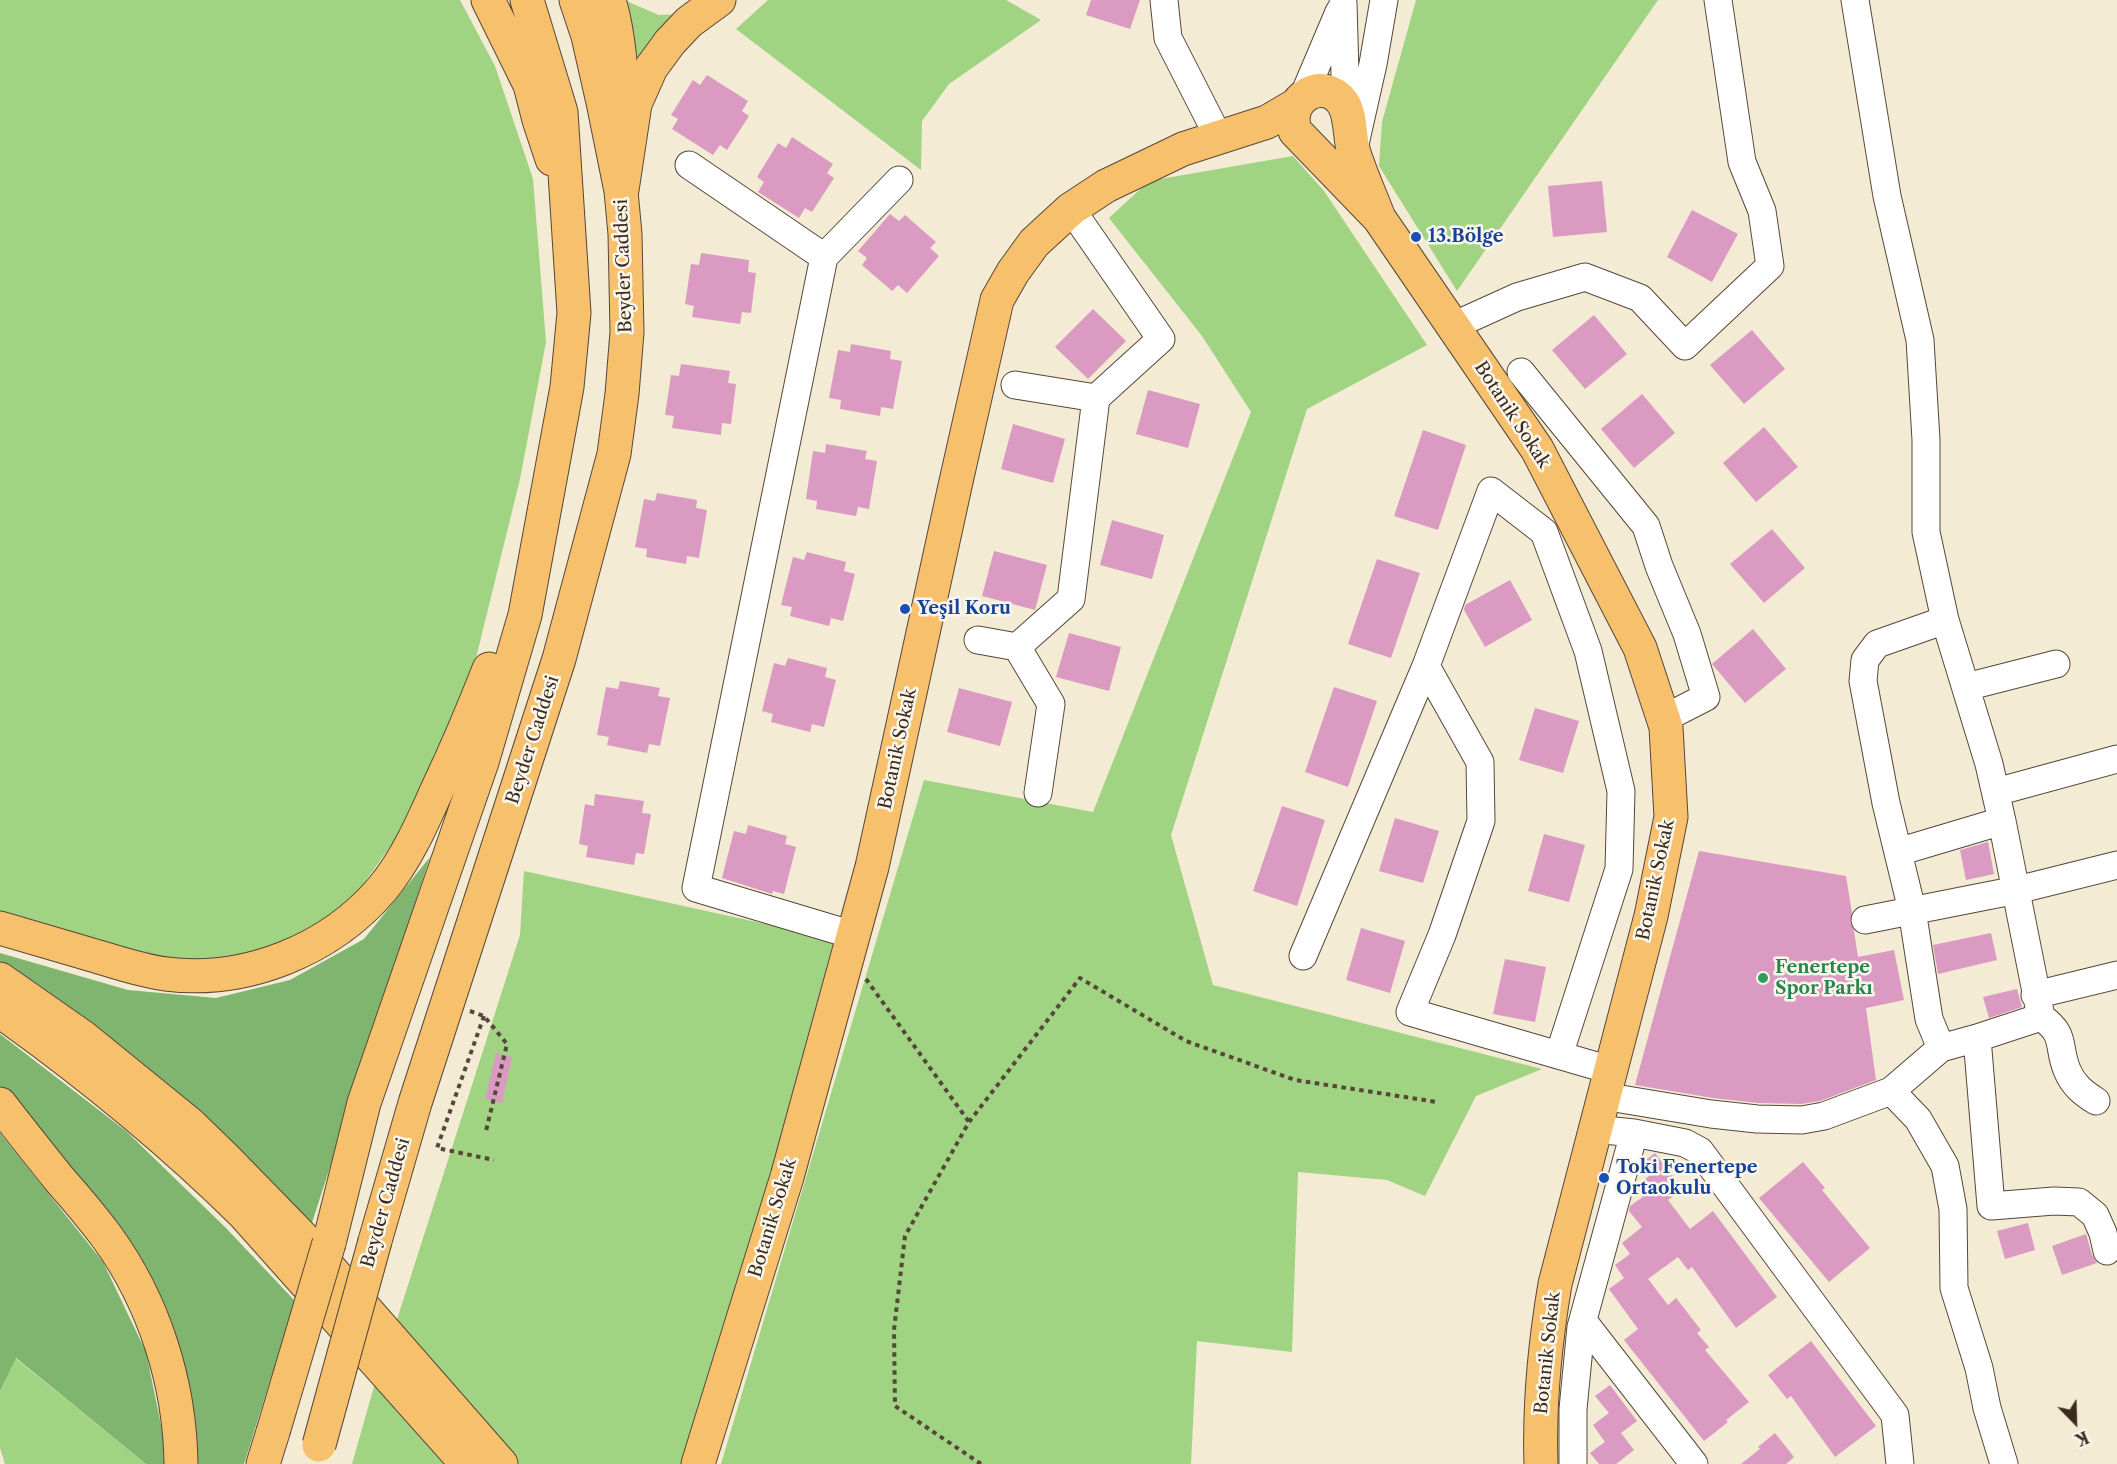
<!DOCTYPE html>
<meta charset="utf-8">
<style>
body{margin:0}
#map{position:relative;width:2117px;height:1464px;overflow:hidden;background:#f3ebd4;font-family:"Libre Caslon Text",serif}
canvas{display:block}
.north{position:absolute;left:2045px;top:1392px;width:60px;height:60px;-webkit-text-stroke:4px #fbf7ec;paint-order:stroke;rotate:157deg;font-size:16px;font-weight:700;line-height:24px;text-align:center;color:#3b2a1e}
.north::after{content:'';display:block;margin:auto;width:21px;height:27px;background:#3b2a1e;clip-path:polygon(50% 0,100% 100%,50% 72%,0 100%)}
</style>
<div id="map">
<canvas width="2117" height="1464"></canvas>
<div class="north">K</div>
</div>
<script>
const ctx = document.querySelector('canvas').getContext('2d');
ctx.lineJoin = 'round';
function fillPath(path, color) { ctx.fillStyle = color; ctx.fill(path, 'evenodd'); }
function strokePath(path, color, width, dash) { ctx.strokeStyle = color; ctx.lineWidth = width; ctx.lineCap = dash ? 'butt' : 'round'; ctx.setLineDash(dash || []); ctx.stroke(path); }
function label(font, color, halo, rows, align = 'center') {
  ctx.font = font + ' "Libre Caslon Text",serif'; ctx.lineWidth = 5; ctx.setLineDash([]); ctx.textBaseline = 'middle'; ctx.strokeStyle = halo; ctx.fillStyle = color; for (const [text, x, y, turn = 0] of rows) {
    ctx.save(); ctx.translate(x, y); ctx.rotate((+turn || 0) * Math.PI / 180); ctx.textAlign = isNaN(turn) ? turn : align; if (halo) ctx.strokeText(text, 0, 0); ctx.fillText(text, 0, 0); ctx.restore();
  }
}
const green = new Path2D(`
 M 0,0 L 460,0 L 495,66 L 533,179 L 546,342 L 520,479 L 474,666 L 403,828 L 355,896 L 299,939 L 226,963 L 142,957 L 0,914 Z
 M 624,0 L 659,15 L 690,14 L 634,71 Z
 M 768,0 L 1006,0 L 1041,20 L 949,84 L 922,121 L 921,170 L 736,29 Z
 M 1416,0 L 1658,0 L 1457,291 L 1379,166 L 1382,122 Z
 M 1293,156 L 1324,191 L 1427,345 L 1307,409 L 1171,835 L 1213,985 L 1542,1069 L 1476,1096 L 1425,1196 L 1387,1180 L 1298,1172 L 1292,1352 L 1197,1341 L 1191,1464 L 721,1464 L 924,780 L 1093,812 L 1251,412 L 1202,336 L 1109,218 L 1149,181 Z
 M 524,871 L 834,939 L 691,1464 L 496,1464 L 393,1332 L 520,935 Z
 M 15,1358 L 146,1464 L 5,1464 L 0,1448 L 0,1391 Z
 M 375,1383 L 448,1464 L 352,1464 Z`);
const forest = new Path2D(`
 M 430,857 L 309,1232 L 0,975 L 0,953 L 128,990 L 216,998 L 290,980 L 364,939 Z
 M 0,1034 L 126,1131 L 225,1227 L 295,1301 L 244,1464 L 197,1464 L 185,1375 L 0,1090 Z
 M 0,1133 L 103,1262 L 146,1352 L 169,1464 L 146,1464 L 16,1358 L 0,1391 Z`);
const building = new Path2D(`
 M 1091,0 L 1140,0 L 1130,29 L 1086,15 Z
 M 707,75 L 748,101 L 742,111 L 749,116 L 727,150 L 720,145 L 713,155 L 672,129 L 678,119 L 671,115 L 693,80 L 700,85 Z
 M 792,137 L 833,164 L 827,173 L 834,178 L 812,212 L 805,208 L 799,218 L 758,192 L 764,182 L 757,177 L 778,143 L 786,148 Z
 M 1602,181 L 1607,232 L 1553,237 L 1548,186 Z
 M 1692,210 L 1738,234 L 1712,282 L 1667,257 Z
 M 890,214 L 899,221 L 905,215 L 936,242 L 930,248 L 939,256 L 907,293 L 898,285 L 892,291 L 862,265 L 867,258 L 858,251 Z
 M 701,253 L 749,260 L 748,272 L 756,273 L 751,313 L 742,312 L 740,324 L 692,317 L 694,306 L 685,304 L 691,264 L 699,265 Z
 M 1093,309 L 1126,341 L 1088,379 L 1055,347 Z
 M 1594,315 L 1627,354 L 1585,389 L 1552,350 Z
 M 1752,330 L 1785,369 L 1744,404 L 1710,365 Z
 M 851,344 L 891,351 L 890,359 L 902,361 L 893,409 L 881,407 L 880,416 L 840,409 L 841,400 L 829,398 L 838,350 L 850,352 Z
 M 681,364 L 730,371 L 728,383 L 736,384 L 731,424 L 722,423 L 721,435 L 672,428 L 674,416 L 665,415 L 671,375 L 679,376 Z
 M 1148,390 L 1200,404 L 1188,448 L 1136,434 Z
 M 1642,394 L 1675,433 L 1634,468 L 1601,429 Z
 M 1013,424 L 1065,439 L 1053,483 L 1001,469 Z
 M 1764,427 L 1798,467 L 1756,502 L 1723,463 Z
 M 1423,430 L 1466,445 L 1438,530 L 1394,516 Z
 M 826,444 L 867,451 L 865,459 L 877,461 L 869,509 L 858,507 L 856,516 L 816,509 L 817,501 L 806,499 L 813,451 L 825,453 Z
 M 657,493 L 697,500 L 696,508 L 707,510 L 699,558 L 687,556 L 686,564 L 646,557 L 647,549 L 635,547 L 644,499 L 655,501 Z
 M 1112,520 L 1164,535 L 1152,579 L 1100,565 Z
 M 1772,529 L 1805,568 L 1764,603 L 1730,564 Z
 M 994,551 L 1047,565 L 1035,610 L 982,596 Z
 M 807,552 L 846,562 L 844,571 L 855,574 L 843,621 L 831,618 L 829,626 L 790,616 L 792,607 L 781,605 L 793,557 L 804,560 Z
 M 1377,559 L 1420,573 L 1391,658 L 1348,644 Z
 M 1510,580 L 1532,620 L 1485,647 L 1464,610 L 1465,605 Z
 M 1753,629 L 1786,669 L 1745,703 L 1712,664 Z
 M 1069,633 L 1121,647 L 1109,691 L 1056,677 Z
 M 788,658 L 827,668 L 825,677 L 836,680 L 824,727 L 812,724 L 810,732 L 771,722 L 773,714 L 762,711 L 774,663 L 785,666 Z
 M 620,681 L 660,688 L 658,696 L 670,698 L 660,746 L 649,744 L 647,753 L 607,745 L 609,737 L 597,735 L 606,687 L 618,689 Z
 M 1334,687 L 1377,701 L 1348,787 L 1305,772 Z
 M 959,688 L 1012,702 L 1000,746 L 947,732 Z
 M 1535,708 L 1579,721 L 1563,773 L 1519,760 Z
 M 595,794 L 644,801 L 642,813 L 651,814 L 644,854 L 636,853 L 634,865 L 586,857 L 588,846 L 579,844 L 585,804 L 594,806 Z
 M 1282,806 L 1325,820 L 1297,906 L 1253,891 Z
 M 1395,818 L 1439,831 L 1423,883 L 1379,871 Z
 M 748,825 L 787,836 L 785,844 L 796,847 L 784,894 L 773,891 L 772,894 L 722,878 L 734,831 L 746,834 Z
 M 1544,834 L 1585,845 L 1569,902 L 1528,891 Z
 M 1988,842 L 1994,874 L 1966,880 L 1960,850 Z
 M 1699,851 L 1846,876 L 1852,913 L 1850,922 L 1854,931 L 1858,957 L 1894,950 L 1904,1000 L 1866,1008 L 1876,1080 L 1820,1101 L 1801,1104 L 1758,1103 L 1713,1098 L 1635,1085 Z
 M 1361,928 L 1405,941 L 1390,993 L 1346,980 Z
 M 1991,933 L 1997,960 L 1938,974 L 1933,945 Z
 M 1505,959 L 1546,967 L 1535,1022 L 1493,1014 Z
 M 2017,989 L 2022,1007 L 1989,1018 L 1983,997 Z
 M 496,1053 L 512,1057 L 502,1103 L 485,1099 Z
 M 1655,1153 L 1683,1189 L 1668,1200 L 1690,1229 L 1713,1211 L 1777,1297 L 1736,1328 L 1692,1267 L 1688,1270 L 1678,1257 L 1648,1279 L 1668,1305 L 1676,1298 L 1701,1330 L 1697,1333 L 1709,1347 L 1705,1350 L 1749,1402 L 1726,1420 L 1728,1422 L 1704,1441 L 1624,1340 L 1638,1329 L 1609,1289 L 1624,1278 L 1615,1265 L 1630,1254 L 1622,1243 L 1642,1227 L 1629,1211 L 1630,1206 L 1643,1197 L 1636,1187 L 1650,1175 L 1642,1163 Z
 M 1803,1162 L 1825,1188 L 1822,1190 L 1870,1248 L 1829,1282 L 1759,1198 Z
 M 2028,1223 L 2035,1250 L 2005,1259 L 1997,1231 Z
 M 2086,1234 L 2092,1255 L 2097,1263 L 2062,1275 L 2052,1246 Z
 M 1811,1341 L 1876,1426 L 1835,1457 L 1791,1396 L 1787,1399 L 1768,1375 Z
 M 1610,1385 L 1637,1421 L 1621,1433 L 1634,1450 L 1616,1464 L 1599,1464 L 1590,1453 L 1605,1442 L 1593,1425 L 1609,1413 L 1595,1396 Z
 M 1775,1433 L 1794,1457 L 1786,1464 L 1741,1464 L 1760,1449 L 1758,1447 Z`);
const path = new Path2D(`
 M 866,979 L 969,1122
 M 470,1011 L 484,1016 L 507,1044 L 486,1131
 M 484,1016 L 437,1148 L 494,1160
 M 981,1464 L 895,1406 L 894,1330 L 905,1236 L 969,1122 L 1080,978 L 1186,1041 L 1295,1080 L 1437,1102`);
const minor = new Path2D(`
 M 1164,0 L 1168,38 L 1219,138
 M 1855,0 L 1887,196 L 1920,340 L 1926,440 L 1926,532 L 1945,620 L 1989,764 L 2002,821 L 2041,1017
 M 1343,3 L 1346,110
 M 1303,97 L 1339,12
 M 1355,144 L 1373,64 L 1384,0
 M 689,165 L 824,257 L 696,888 L 853,935
 M 824,257 L 899,180
 M 1453,326 L 1517,297 L 1585,277 L 1640,298 L 1685,346 L 1770,266 L 1762,211 L 1742,162 L 1718,0
 M 1521,372 L 1646,526 L 1659,566 L 1687,634 L 1706,697 L 1663,719
 M 1015,385 L 1096,398
 M 978,640 L 1017,647
 M 1966,687 L 2056,664
 M 1996,792 L 2117,759
 M 1038,793 L 1051,704 L 1017,647 L 1071,599 L 1096,398 L 1161,339 L 1071,209
 M 1898,852 L 2002,821
 M 1865,920 L 2017,890 L 2117,865
 M 1303,956 L 1426,666
 M 2035,995 L 2117,975
 M 1977,1038 L 1991,1206 L 2054,1201 L 2079,1202 L 2095,1215 L 2103,1233 L 2107,1251
 M 1941,1048 L 1929,1019 L 1912,910 L 1886,803 L 1863,681 L 1865,660 L 1877,644 L 1945,620
 M 1559,1055 L 1619,869 L 1621,791 L 1588,651 L 1544,532 L 1491,491 L 1426,666 L 1480,762 L 1481,821 L 1442,935 L 1410,1012 L 1610,1070
 M 1891,1091 L 1941,1048 L 1977,1038 L 2041,1017 C 2067,1035 2057,1046 2067,1070 C 2073,1085 2083,1093 2096,1101
 M 1603,1096 L 1711,1114 L 1757,1119 L 1802,1120 L 1824,1116 L 1891,1091 L 1918,1119 L 1945,1166 L 1953,1209 L 1954,1288 L 1979,1368 L 1987,1408 L 2004,1464
 M 1634,1133 L 1685,1143 L 1700,1151 L 1895,1415 L 1900,1464
 M 1583,1321 L 1694,1464
 M 1573,1464 L 1573,1409 L 1581,1327 L 1634,1133 L 1594,1129`);
const major = new Path2D(`
 M 622,190 L 635,104 L 651,68 L 670,42 L 689,22 L 719,0
 M 1379,218 C 1371,197 1361,175 1354,153 C 1349,138 1352,117 1343,103 C 1324,76 1284,97 1295,131 L 1379,218 L 1537,449 L 1640,648 L 1666,727 L 1671,817 L 1651,916 L 1555,1284 C 1545,1343 1539,1404 1541,1464
 M 698,1464 L 787,1177 L 872,867 L 955,486 L 997,300 L 1013,272 L 1034,243 L 1071,209 L 1106,186 L 1183,149 L 1267,122 L 1296,105`);
const highway = new Path2D(`
 M 488,0 L 530,85 L 539,120 L 552,159
 M 609,0 C 621,41 623,84 622,127
 M 0,928 C 31,937 61,946 92,955 C 116,962 141,971 166,974 C 246,984 330,950 382,889 C 406,860 422,824 437,790 C 456,750 473,710 489,669
 M 0,979 L 83,1037 L 190,1124 L 224,1157 L 303,1238 L 501,1464
 M 0,1011 C 87,1073 168,1139 244,1214 L 467,1464
 M 0,1104 C 20,1130 40,1155 60,1180 C 76,1198 92,1217 107,1237 C 154,1302 180,1383 181,1464
 M 375,1241 L 415,1103 L 559,659 L 614,454 L 622,394 L 627,332 L 625,234 L 621,191 L 603,102 L 588,36 L 576,0
 M 329,1243 L 364,1103 L 482,762 L 525,615 L 567,387 L 574,313 L 561,112 L 527,0
 M 263,1464 L 273,1432`);
const highwayBridge = new Path2D(`
 M 273,1432 L 329,1243
 M 319,1445 L 375,1241`);
const markers = [
 [1416,237,6,"#1a4fb4"],
 [905,609,6,"#1a4fb4"],
 [1763,978,6,"#2e9e5b"],
 [1604,1178,6,"#1a4fb4"]
];
const transitNames = [
 ["13.Bölge",1428,237],
 ["Yeşil Koru",917,609],
 ["Toki Fenertepe",1616,1168],
 ["Ortaokulu",1616,1189]
];
const streetNames = [
 ["Beyder Caddesi",624,266,-92],
 ["Botanik Sokak",1512,415,57],
 ["Beyder Caddesi",533,740,-72],
 ["Botanik Sokak",898,749,-78],
 ["Botanik Sokak",1656,880,-78],
 ["Beyder Caddesi",386,1203,-74],
 ["Botanik Sokak",773,1218,-73],
 ["Botanik Sokak",1548,1353,-84]
];
const leisureNames = [
 ["Fenertepe",1775,968],
 ["Spor Parkı",1775,989]
];
fillPath(green, '#a0d382');
fillPath(forest, '#80b570');
fillPath(building, '#db9ac2');
strokePath(minor, '#574739', 29);
strokePath(major, '#574739', 35);
strokePath(highway, '#574739', 35);
strokePath(path, '#574739', 4, [4.5, 4.5]);
strokePath(minor, '#fff', 27);
strokePath(major, '#f7c06c', 33);
strokePath(highway, '#f7c06c', 33);
strokePath(highwayBridge, '#574739', 35, []);
strokePath(highwayBridge, '#f7c06c', 33);
for (const [x, y, r, color] of markers) { const dot = new Path2D(); dot.arc(x, y, r, 0, 2 * Math.PI); ctx.fillStyle = color; ctx.fill(dot); strokePath(dot, '#fbf7ec', 2); }
label('bold 18px', '#164399', '#fbf7ec', transitNames, 'left');
label('18px', '#3b2a1e', '#fbf7ec', streetNames);
label('bold 18px', '#27864d', '#fbf7ec', leisureNames, 'left');
</script>
